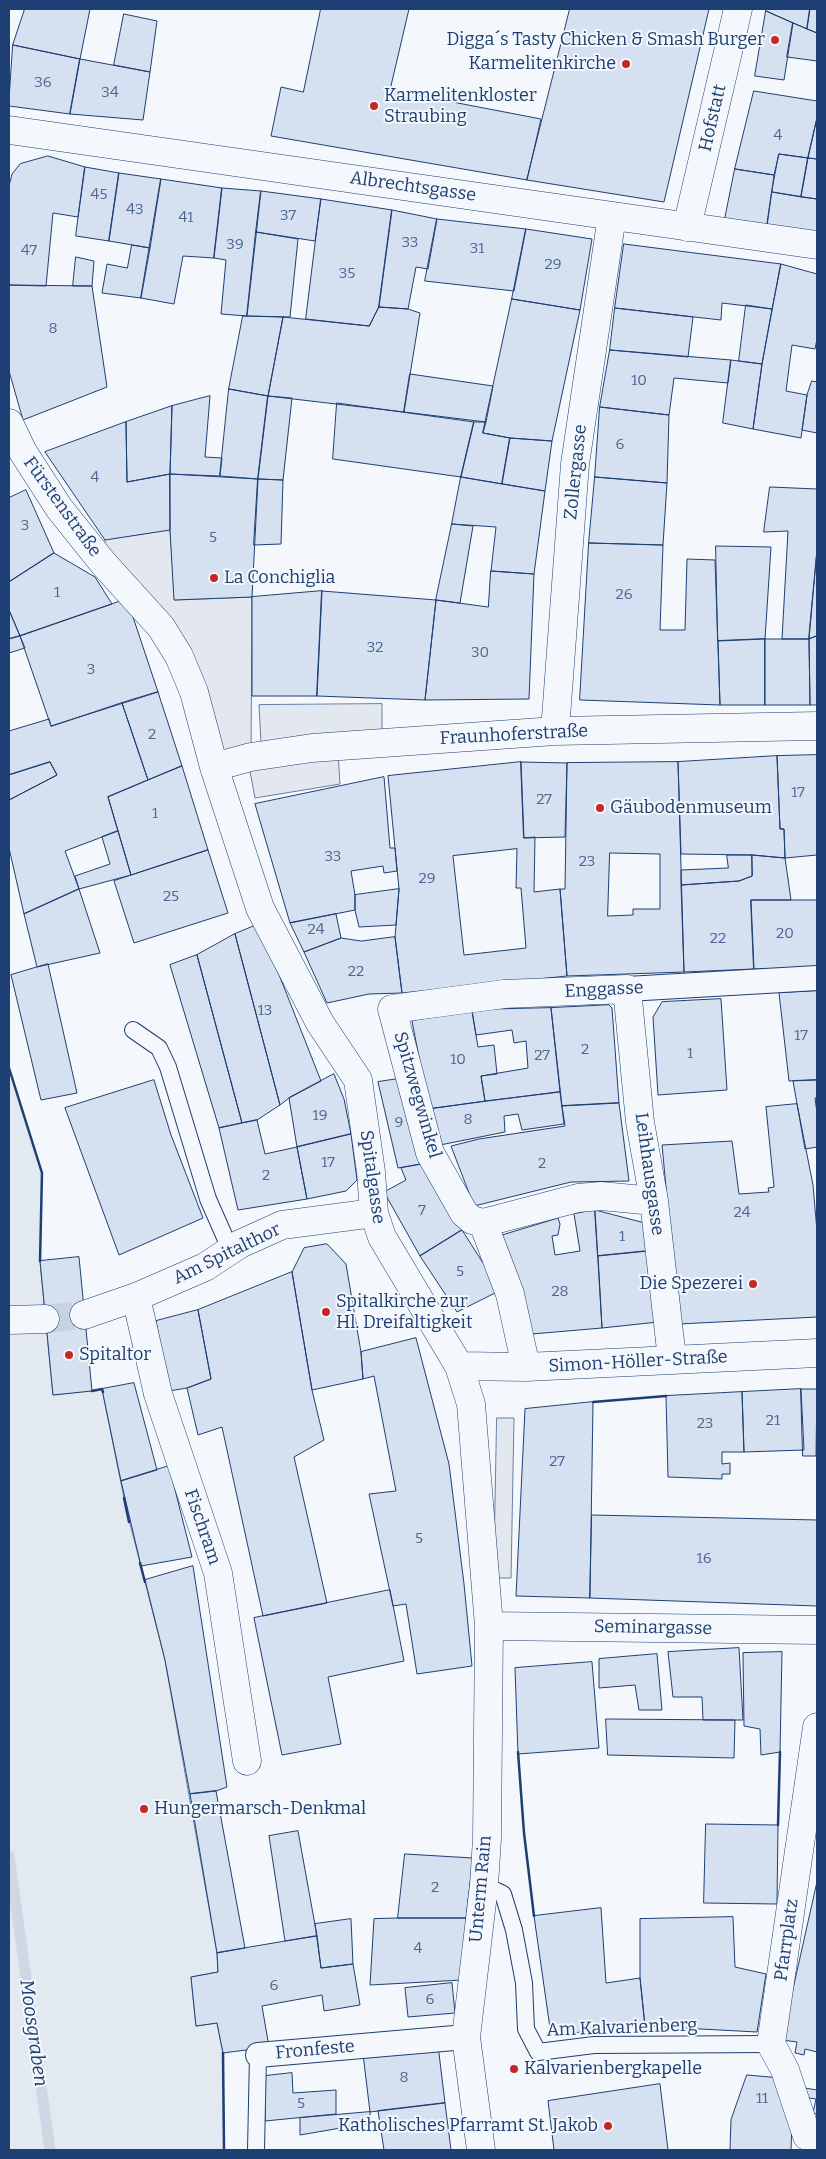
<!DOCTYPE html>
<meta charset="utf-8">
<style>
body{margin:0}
#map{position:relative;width:826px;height:2159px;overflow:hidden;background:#f4f7fb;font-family:Bitter,serif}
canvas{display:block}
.frame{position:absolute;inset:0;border:10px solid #1d3f73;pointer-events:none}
</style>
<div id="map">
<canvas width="826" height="2159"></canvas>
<div class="frame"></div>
</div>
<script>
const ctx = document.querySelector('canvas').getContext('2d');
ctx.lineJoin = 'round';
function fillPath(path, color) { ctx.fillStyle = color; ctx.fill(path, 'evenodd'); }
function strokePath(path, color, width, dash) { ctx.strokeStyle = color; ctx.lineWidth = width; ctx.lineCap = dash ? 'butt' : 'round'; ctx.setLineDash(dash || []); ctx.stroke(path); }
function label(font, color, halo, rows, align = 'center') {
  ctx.font = font + ' Bitter,serif'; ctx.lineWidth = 4; ctx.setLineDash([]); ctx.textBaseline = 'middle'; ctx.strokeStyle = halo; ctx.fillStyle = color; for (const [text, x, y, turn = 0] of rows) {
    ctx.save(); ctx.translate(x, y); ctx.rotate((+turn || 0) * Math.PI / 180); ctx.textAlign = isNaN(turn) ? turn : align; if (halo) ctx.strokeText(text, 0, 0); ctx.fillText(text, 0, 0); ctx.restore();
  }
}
const green = new Path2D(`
 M 9,1068 L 42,1173 L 40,1261 L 53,1395 L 102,1389 L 126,1508 L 165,1660 L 217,1953 L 218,1972 L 191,1977 L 196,2026 L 217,2023 L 223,2053 L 224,2150 L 9,2150 Z`);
const parking = new Path2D(`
 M 170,530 L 175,600 L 252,597 L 251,757 L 214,767 L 194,692 L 103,563 L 105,540 Z
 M 382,704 L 382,731 L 261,743 L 259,705 Z
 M 338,753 L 340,784 L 255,798 L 249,766 Z
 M 497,1418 L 514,1418 L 511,1578 L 494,1578 Z`);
const stream = new Path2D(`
 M 9,1856 L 50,2150`);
const building = new Path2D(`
 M 25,9 L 90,9 L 80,59 L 13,45 Z
 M 321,9 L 409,9 L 390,90 L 541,119 L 527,180 L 271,136 L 281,87 L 303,92 Z
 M 570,9 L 709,9 L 664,202 L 527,180 Z
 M 766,9 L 810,9 L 807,29 L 766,11 Z
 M 810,9 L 817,9 L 817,33 L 807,29 Z
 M 766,11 L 793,23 L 784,80 L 755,76 Z
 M 124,14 L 157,21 L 150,72 L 114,65 Z
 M 793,23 L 817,33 L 817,61 L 787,57 Z
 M 13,45 L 80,59 L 70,114 L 9,106 Z
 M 80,59 L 150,72 L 143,120 L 70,114 Z
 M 754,91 L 817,101 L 817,118 L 808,158 L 779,154 L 774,175 L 735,169 Z
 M 817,118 L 817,159 L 808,158 Z
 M 779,154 L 808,158 L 801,197 L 772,192 Z
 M 48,156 L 85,167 L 78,217 L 53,213 L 46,286 L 9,285 L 9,186 L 12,174 L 20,164 Z
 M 808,158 L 817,159 L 817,199 L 801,197 Z
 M 85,167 L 119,173 L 109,241 L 76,236 Z
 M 735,169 L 774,175 L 767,226 L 725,219 Z
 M 119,173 L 161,179 L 150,248 L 109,241 Z
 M 161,179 L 222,188 L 214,258 L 183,256 L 174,304 L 141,298 Z
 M 222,188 L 261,191 L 247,316 L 221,314 L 226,260 L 214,258 Z
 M 261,191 L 321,199 L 315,241 L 256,232 Z
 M 772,192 L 817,199 L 817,234 L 767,226 Z
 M 321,199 L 392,210 L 379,307 L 369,326 L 306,319 Z
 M 392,210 L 437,219 L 428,269 L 416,267 L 408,309 L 379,307 Z
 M 437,219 L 526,229 L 514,291 L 425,281 Z
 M 526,229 L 592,239 L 580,310 L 512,299 Z
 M 256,232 L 298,239 L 290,317 L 247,316 Z
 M 624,244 L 781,264 L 772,309 L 722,303 L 721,320 L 615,308 Z
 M 132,245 L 150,248 L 141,298 L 102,293 L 107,264 L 127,268 Z
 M 76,257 L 94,261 L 92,286 L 73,286 Z
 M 781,264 L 817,274 L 817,339 L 815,349 L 792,345 L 786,391 L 807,395 L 801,438 L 753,429 L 762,364 Z
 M 9,285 L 92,286 L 107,387 L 23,420 L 9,371 Z
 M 512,299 L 580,310 L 552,441 L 510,438 L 483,433 Z
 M 746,305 L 772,309 L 762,364 L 739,361 Z
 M 379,307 L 408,309 L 420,313 L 404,412 L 268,396 L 283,317 L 369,326 Z
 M 615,308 L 693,317 L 688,357 L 610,350 Z
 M 243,316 L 283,317 L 268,396 L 229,389 Z
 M 610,350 L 731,360 L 728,383 L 674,378 L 669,415 L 600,407 Z
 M 731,360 L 762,364 L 753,429 L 723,423 Z
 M 410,374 L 493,386 L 486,422 L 404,412 Z
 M 812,381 L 817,382 L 817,433 L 802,430 L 807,395 Z
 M 229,389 L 268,396 L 258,479 L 220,476 Z
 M 210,396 L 205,457 L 222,458 L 220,476 L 170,474 L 172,406 Z
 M 268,396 L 292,398 L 283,480 L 258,479 Z
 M 337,403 L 474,422 L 461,477 L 333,459 Z
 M 172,406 L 170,474 L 127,482 L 126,422 Z
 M 600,407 L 669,415 L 667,483 L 595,477 Z
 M 126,422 L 127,482 L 170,474 L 170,530 L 105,540 L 45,452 Z
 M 474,422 L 486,422 L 483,433 L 510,438 L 502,484 L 461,477 Z
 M 510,438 L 552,441 L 545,491 L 502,484 Z
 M 170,474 L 258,479 L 252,597 L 174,600 L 170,530 Z
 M 461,477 L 545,491 L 534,574 L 491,571 L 496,527 L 452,524 Z
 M 595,477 L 667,483 L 663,545 L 589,543 Z
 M 258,479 L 283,480 L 281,544 L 254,545 Z
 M 770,487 L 817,489 L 817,550 L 809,639 L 782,639 L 788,531 L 764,532 Z
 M 26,490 L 54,553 L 9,582 L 9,498 Z
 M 452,524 L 473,526 L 460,603 L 436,600 Z
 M 589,543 L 663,545 L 660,630 L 685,630 L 687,559 L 715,560 L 720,705 L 580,700 Z
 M 716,546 L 771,547 L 765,639 L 718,641 Z
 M 817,550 L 817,636 L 809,639 Z
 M 54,553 L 95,577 L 112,604 L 20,636 L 9,610 L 9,582 Z
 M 491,571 L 534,574 L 529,699 L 425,700 L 436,600 L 488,607 Z
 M 322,591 L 436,600 L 425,700 L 317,696 Z
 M 322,591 L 317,696 L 252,696 L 252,597 Z
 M 127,599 L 158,692 L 51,726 L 20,636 Z
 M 9,610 L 20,636 L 9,639 Z
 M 20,636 L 25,648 L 9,653 L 9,639 Z
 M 817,636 L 817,705 L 810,705 L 809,639 Z
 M 765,639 L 809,639 L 810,705 L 765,705 Z
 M 765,639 L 765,705 L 720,705 L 718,641 Z
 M 158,692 L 182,766 L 148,780 L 122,703 Z
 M 122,703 L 148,780 L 108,797 L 118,831 L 65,851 L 79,889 L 24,914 L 9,848 L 9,800 L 57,775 L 50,762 L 9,775 L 9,731 L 49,719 L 51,726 Z
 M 817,755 L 817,855 L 785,858 L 784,829 L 780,829 L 777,756 Z
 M 777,756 L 780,829 L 784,829 L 785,858 L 752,855 L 681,854 L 678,762 Z
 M 50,762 L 57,775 L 9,800 L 9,775 Z
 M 521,762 L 524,838 L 535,837 L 534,892 L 560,889 L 567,976 L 402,993 L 395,937 L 399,889 L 388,776 ZM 517,849 L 516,888 L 521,888 L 526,948 L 464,955 L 453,856 Z
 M 521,762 L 567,763 L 565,837 L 524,838 Z
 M 678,762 L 684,972 L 567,976 L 560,889 L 565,889 L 567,763 ZM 610,853 L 660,854 L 660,909 L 633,909 L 633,915 L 608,916 Z
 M 182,766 L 208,850 L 131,875 L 108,797 Z
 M 384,777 L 390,848 L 395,848 L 397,871 L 384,873 L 383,866 L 351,871 L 355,895 L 355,910 L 290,923 L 255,804 Z
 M 118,831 L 131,875 L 79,889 L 75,876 L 110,864 L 102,837 Z
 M 208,850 L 228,913 L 134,943 L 114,881 Z
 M 727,855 L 752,855 L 752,876 L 739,881 L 681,885 L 681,870 L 728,868 Z
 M 752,855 L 785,858 L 791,900 L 751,900 L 754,969 L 684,972 L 681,885 L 739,881 L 752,876 Z
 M 79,889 L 100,953 L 37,967 L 24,914 Z
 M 399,889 L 396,925 L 359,927 L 355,910 L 355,895 Z
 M 751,900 L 817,900 L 817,968 L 754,969 Z
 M 336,914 L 341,938 L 304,952 L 290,923 Z
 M 259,924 L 321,1081 L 289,1098 L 280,1105 L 235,934 Z
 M 235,934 L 280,1105 L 257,1120 L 242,1123 L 197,955 Z
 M 395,937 L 402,993 L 369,994 L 327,1003 L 304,952 L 341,938 L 361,941 Z
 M 197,955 L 242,1123 L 219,1128 L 170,965 Z
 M 48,964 L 77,1093 L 41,1100 L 11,975 Z
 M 817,991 L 817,1080 L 789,1081 L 779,993 Z
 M 721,999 L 727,1090 L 658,1095 L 653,1017 L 662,1002 Z
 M 609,1005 L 612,1008 L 619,1103 L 562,1106 L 551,1008 Z
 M 551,1008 L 560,1092 L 485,1101 L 481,1076 L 528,1068 L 526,1041 L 514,1043 L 512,1030 L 476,1035 L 472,1011 L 492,1009 Z
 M 472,1011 L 478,1047 L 494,1045 L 497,1074 L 481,1076 L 485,1101 L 429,1109 L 412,1021 Z
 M 334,1074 L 344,1099 L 351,1134 L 297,1147 L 289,1098 Z
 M 398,1079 L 422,1164 L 398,1168 L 378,1082 Z
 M 154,1080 L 171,1135 L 203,1218 L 119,1255 L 65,1108 Z
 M 817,1080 L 817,1098 L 815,1098 L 817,1113 L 817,1147 L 805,1149 L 793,1081 Z
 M 560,1092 L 564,1124 L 522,1130 L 518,1114 L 504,1116 L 505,1132 L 440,1145 L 429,1109 Z
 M 619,1103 L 629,1181 L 571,1182 L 474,1206 L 451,1146 L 479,1139 L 565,1126 L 562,1106 Z
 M 797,1104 L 813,1185 L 817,1231 L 817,1317 L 679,1324 L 662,1145 L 732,1141 L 739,1194 L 769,1192 L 768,1188 L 774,1187 L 766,1107 Z
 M 257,1120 L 265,1154 L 297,1147 L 307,1199 L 238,1210 L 219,1128 Z
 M 351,1134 L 357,1180 L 346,1191 L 307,1199 L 297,1147 Z
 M 422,1164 L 462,1230 L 420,1256 L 384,1192 L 406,1180 L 401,1168 Z
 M 595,1210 L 645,1223 L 648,1251 L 598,1256 Z
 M 595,1210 L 602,1328 L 532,1334 L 502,1235 L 558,1218 L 560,1224 L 558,1235 L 552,1236 L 555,1255 L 580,1251 L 574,1214 Z
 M 462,1230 L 499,1288 L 499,1291 L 457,1312 L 420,1256 Z
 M 327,1244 L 346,1264 L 361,1352 L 363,1379 L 312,1390 L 292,1272 L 304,1248 Z
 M 648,1251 L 658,1322 L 602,1328 L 598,1256 Z
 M 79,1257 L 92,1391 L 53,1395 L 40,1261 Z
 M 292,1272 L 312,1390 L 324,1440 L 294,1457 L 327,1603 L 263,1616 L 222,1427 L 198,1435 L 187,1388 L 211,1379 L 198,1310 Z
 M 198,1310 L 211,1379 L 187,1388 L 169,1391 L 156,1321 Z
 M 416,1338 L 449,1464 L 464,1584 L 472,1666 L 417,1674 L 406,1604 L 393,1606 L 369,1494 L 396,1491 L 374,1376 L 363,1379 L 361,1352 Z
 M 134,1383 L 157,1470 L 121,1481 L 102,1389 Z
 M 801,1389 L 804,1450 L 744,1452 L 742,1392 Z
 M 801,1389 L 817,1389 L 816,1456 L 803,1456 Z
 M 742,1392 L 744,1452 L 722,1452 L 722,1464 L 730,1463 L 730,1474 L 722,1474 L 722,1479 L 668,1477 L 666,1396 Z
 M 593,1402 L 590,1598 L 516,1596 L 525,1409 Z
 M 169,1466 L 192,1557 L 141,1566 L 121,1481 Z
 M 592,1515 L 817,1520 L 817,1606 L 590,1598 Z
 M 193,1566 L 227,1787 L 216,1791 L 190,1794 L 165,1660 L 145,1580 Z
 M 390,1590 L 404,1661 L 328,1677 L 341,1744 L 282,1755 L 254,1618 Z
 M 739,1648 L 743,1720 L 703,1720 L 702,1697 L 673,1697 L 668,1652 Z
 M 782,1652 L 780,1752 L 761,1755 L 760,1729 L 744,1726 L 743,1653 Z
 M 657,1654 L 662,1710 L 639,1710 L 635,1685 L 599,1688 L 599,1659 Z
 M 592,1662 L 599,1748 L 518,1754 L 515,1668 Z
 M 606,1719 L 735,1720 L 734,1758 L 608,1755 Z
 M 216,1791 L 245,1948 L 217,1953 L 190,1794 Z
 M 706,1824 L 778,1825 L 777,1904 L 704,1903 Z
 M 298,1831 L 317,1936 L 285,1941 L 269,1836 Z
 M 405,1854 L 473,1858 L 466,1918 L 398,1918 Z
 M 817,1882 L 817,2052 L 805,2049 L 804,2055 L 795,2053 L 797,2042 L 782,2040 Z
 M 601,1908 L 606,1983 L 640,1978 L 645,2026 L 551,2035 L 534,1916 Z
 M 733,1917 L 735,1967 L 766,1974 L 757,2032 L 645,2026 L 640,1978 L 640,1919 Z
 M 398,1918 L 466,1918 L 462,1980 L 370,1985 L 374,1919 Z
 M 351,1919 L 353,1964 L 321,1968 L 315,1924 Z
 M 317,1936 L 321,1968 L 353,1964 L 360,2005 L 324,2011 L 322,1995 L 262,2006 L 269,2047 L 223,2053 L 217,2023 L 196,2026 L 191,1977 L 218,1972 L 217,1953 Z
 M 452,1983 L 455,2013 L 408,2017 L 405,1988 Z
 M 438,2045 L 445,2103 L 370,2112 L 363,2054 Z
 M 292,2073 L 293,2093 L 336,2090 L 336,2114 L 265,2121 L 265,2076 Z
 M 747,2075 L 781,2078 L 792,2122 L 791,2150 L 730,2150 L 731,2120 Z
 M 660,2084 L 668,2150 L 554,2150 L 548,2101 Z
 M 805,2088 L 817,2090 L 817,2114 L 813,2113 L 816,2099 L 803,2097 Z
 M 445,2103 L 451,2150 L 384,2150 L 378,2111 Z
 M 370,2112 L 370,2123 L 300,2135 L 300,2118 Z`);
const minorTunnel = new Path2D(`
 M 45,1319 L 84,1315`);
const service = new Path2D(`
 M 133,1030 L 159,1048 L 168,1067 L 208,1199 L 231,1251
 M 484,1885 L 503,1894 L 514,1930 L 524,1983 L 526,2029 L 538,2052 L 594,2045 L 771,2044
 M 256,2150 L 258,2055`);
const pedestrian = new Path2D(`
 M 627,989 L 817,978
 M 258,2055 L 466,2037`);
const minor = new Path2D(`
 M 9,130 L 817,245
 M 687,227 L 738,9
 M 9,423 L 23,452 L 59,508 L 103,563 L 161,627 L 179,656 L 194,692 L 214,767 L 260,908 L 320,1023 L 358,1080 L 371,1172 L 374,1213 L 382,1237 L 459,1366 L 471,1404 L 489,1626 L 487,1839 L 484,1885 L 466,2037 L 481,2150
 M 555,731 L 575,464 L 612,216
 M 214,767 L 251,757 L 312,748 L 555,731 L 817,726
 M 483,1223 L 578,1198 L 601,1196 L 654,1201
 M 136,1297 L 158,1394 L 218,1573 L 247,1761
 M 84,1315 L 136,1297 L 205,1267 L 240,1244 L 282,1225 L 374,1213
 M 9,1320 L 45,1319
 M 459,1366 L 526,1367 L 817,1353
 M 526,1367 L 510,1294 L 483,1223 L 472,1220 L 464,1213 L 430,1153 L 392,1009 L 504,994 L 627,989 L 640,1122 L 654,1201 L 672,1359
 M 489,1626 L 817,1630
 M 817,1727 L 771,2044 L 785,2070 L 807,2136 L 817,2137`);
const wall = new Path2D(`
 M 9,1068 L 42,1173 L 40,1261
 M 92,1391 L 102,1389 L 103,1392
 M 593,1402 L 666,1396
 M 124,1498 L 129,1522
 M 140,1563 L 145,1582
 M 518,1752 L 524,1833 L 534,1916
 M 778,1825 L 780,1752
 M 223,2053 L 224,2150`);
const markers = [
 [775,40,5,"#c62828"],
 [626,64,5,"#c62828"],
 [374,106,5,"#c62828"],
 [214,578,5,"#c62828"],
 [600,808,5,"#c62828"],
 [753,1284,5,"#c62828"],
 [326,1312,5,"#c62828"],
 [69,1355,5,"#c62828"],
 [144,1809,5,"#c62828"],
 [514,2069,5,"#c62828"],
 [608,2126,5,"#c62828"]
];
const numberNames = [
 ["36",43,83],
 ["34",110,93],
 ["4",778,136],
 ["45",99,195],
 ["43",135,210],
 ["37",288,216],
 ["41",186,218],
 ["33",410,243],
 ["39",235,245],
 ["31",477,249],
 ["47",29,251],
 ["29",553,265],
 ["35",347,274],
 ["8",53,329],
 ["10",639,381],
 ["6",620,445],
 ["4",95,478],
 ["3",25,526],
 ["5",213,538],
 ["1",57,593],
 ["26",624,595],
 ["32",375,648],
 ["30",480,653],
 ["3",91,670],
 ["2",152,735],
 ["17",798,793],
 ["27",544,800],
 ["1",155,814],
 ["33",333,857],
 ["23",587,862],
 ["29",427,879],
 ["25",171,897],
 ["24",316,930],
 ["20",785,934],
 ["22",718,939],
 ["22",356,972],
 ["13",265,1011],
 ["17",801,1036],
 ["2",585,1050],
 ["1",690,1054],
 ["27",542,1056],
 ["10",458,1060],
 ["19",320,1116],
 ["8",468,1120],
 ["9",399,1123],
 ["17",328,1163],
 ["2",542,1164],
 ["2",266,1176],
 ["7",422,1211],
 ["24",742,1213],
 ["1",622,1237],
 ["5",460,1272],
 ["28",560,1292],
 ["21",773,1421],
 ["23",705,1424],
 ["27",557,1462],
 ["5",419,1539],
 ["16",704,1559],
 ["2",435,1888],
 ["4",418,1949],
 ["6",274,1986],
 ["6",430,2000],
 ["8",404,2078],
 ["11",762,2099],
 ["5",301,2104]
];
const poiNames = [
 ["Digga´s Tasty Chicken & Smash Burger",765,40,"right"],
 ["Karmelitenkirche",616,64,"right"],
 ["Karmelitenkloster",384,96],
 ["Straubing",384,117],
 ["La Conchiglia",224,578],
 ["Gäubodenmuseum",610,808],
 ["Die Spezerei",743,1284,"right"],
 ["Spitalkirche zur",336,1302],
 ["Hl. Dreifaltigkeit",336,1323],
 ["Spitaltor",79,1355],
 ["Hungermarsch-Denkmal",154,1809],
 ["Kalvarienbergkapelle",524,2069],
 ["Katholisches Pfarramt St. Jakob",598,2126,"right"]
];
const streetNames = [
 ["Hofstatt",713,118,-77],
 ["Albrechtsgasse",413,187,8],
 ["Zollergasse",576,472,-84],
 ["Fürstenstraße",62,507,54],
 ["Fraunhoferstraße",514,735,-3],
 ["Enggasse",604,990,-3],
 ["Spitzwegwinkel",417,1095,74],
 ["Leihhausgasse",649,1174,82],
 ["Spitalgasse",372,1177,82],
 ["Am Spitalthor",227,1254,-26],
 ["Simon-Höller-Straße",638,1362,-3],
 ["Fischram",202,1527,71],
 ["Seminargasse",653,1628,1],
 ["Unterm Rain",481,1889,-85],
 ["Pfarrplatz",787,1940,-82],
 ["Am Kalvarienberg",622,2028,-2],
 ["Fronfeste",315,2050,-5]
];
const waterNames = [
 ["Moosgraben",33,2033,82]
];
fillPath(green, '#e3e9f0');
strokePath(green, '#687fa3', 1);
fillPath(parking, '#e3e8f0');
strokePath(parking, '#687fa3', 1);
strokePath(stream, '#cfd7e4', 11);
fillPath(building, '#d5e0f0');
strokePath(building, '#1d3f73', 1);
strokePath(minorTunnel, '#c9d2e0', 28, [28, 14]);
strokePath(service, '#1d3f73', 18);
strokePath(pedestrian, '#1d3f73', 26);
strokePath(minor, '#1d3f73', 29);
strokePath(service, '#f4f7fb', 16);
strokePath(pedestrian, '#f4f7fb', 24);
strokePath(minor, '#f4f7fb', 28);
strokePath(wall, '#1d3f73', 2.5);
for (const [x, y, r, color] of markers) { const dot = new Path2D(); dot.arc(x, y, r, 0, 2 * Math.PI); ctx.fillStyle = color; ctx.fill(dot); strokePath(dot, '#f4f7fb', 2); }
label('15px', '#4b6792', null, numberNames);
label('18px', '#1d3f73', '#f4f7fb', poiNames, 'left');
label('18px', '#1d3f73', '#f4f7fb', streetNames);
label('italic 19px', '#1d3f73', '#f4f7fb', waterNames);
</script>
